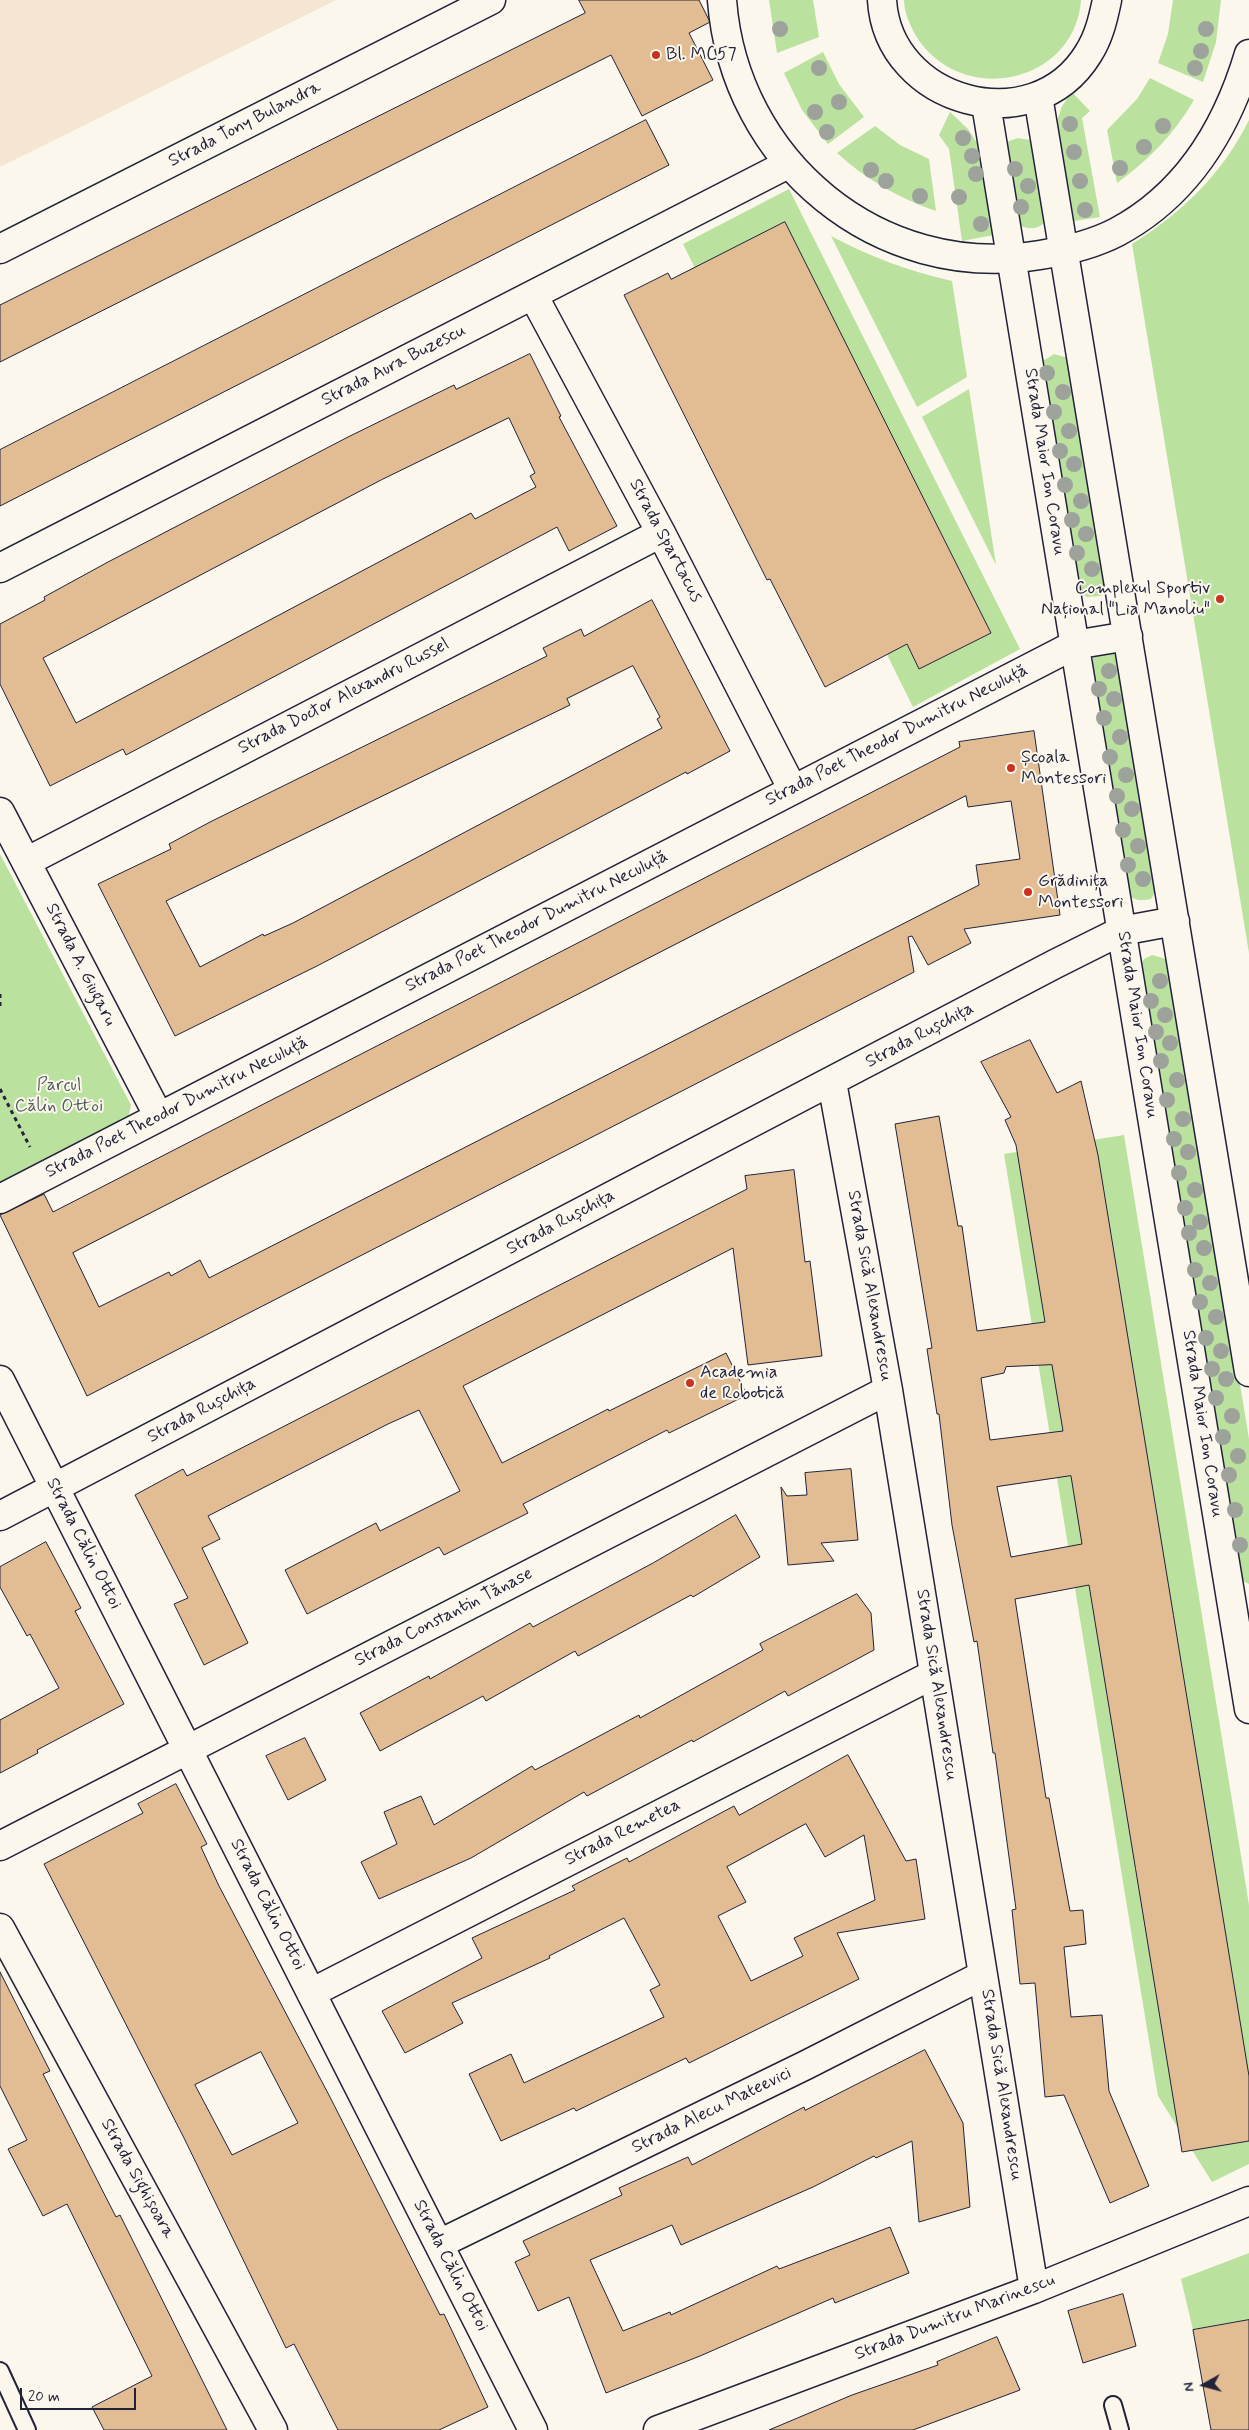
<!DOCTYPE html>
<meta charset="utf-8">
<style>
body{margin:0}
#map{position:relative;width:1249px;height:2430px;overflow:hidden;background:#fbf7ec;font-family:Mynerve,sans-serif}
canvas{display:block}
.north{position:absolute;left:1179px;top:2360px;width:50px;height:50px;-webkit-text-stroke:4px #fbf7ec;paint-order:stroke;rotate:263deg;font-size:14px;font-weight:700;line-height:20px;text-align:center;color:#22223b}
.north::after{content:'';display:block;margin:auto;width:18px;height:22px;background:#22223b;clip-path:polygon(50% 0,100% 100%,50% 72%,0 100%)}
.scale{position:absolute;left:20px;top:2388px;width:116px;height:22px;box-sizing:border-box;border:2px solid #22223b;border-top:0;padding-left:6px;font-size:15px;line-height:18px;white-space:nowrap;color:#22223b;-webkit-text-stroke:4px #fbf7ec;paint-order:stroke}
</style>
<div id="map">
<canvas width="1249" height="2430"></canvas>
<div class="north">N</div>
<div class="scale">20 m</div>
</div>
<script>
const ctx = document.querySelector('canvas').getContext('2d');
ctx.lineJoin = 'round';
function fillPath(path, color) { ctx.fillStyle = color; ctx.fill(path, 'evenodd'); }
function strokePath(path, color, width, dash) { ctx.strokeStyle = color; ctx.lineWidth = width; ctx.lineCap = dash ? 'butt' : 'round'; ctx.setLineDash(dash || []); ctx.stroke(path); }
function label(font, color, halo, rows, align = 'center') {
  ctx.font = font + ' Mynerve,sans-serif'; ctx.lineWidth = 4; ctx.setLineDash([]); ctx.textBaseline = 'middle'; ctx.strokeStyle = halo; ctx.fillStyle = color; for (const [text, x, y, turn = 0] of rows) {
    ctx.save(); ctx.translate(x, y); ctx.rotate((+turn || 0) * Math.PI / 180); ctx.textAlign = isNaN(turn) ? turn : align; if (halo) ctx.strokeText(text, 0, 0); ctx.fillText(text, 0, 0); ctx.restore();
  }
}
const built = new Path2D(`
 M 0,0 L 336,0 L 0,167 Z`);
const green = new Path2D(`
 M 769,0 L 813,0 L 819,37 L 777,53 Z
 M 904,0 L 1081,0 C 1075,84 961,108 916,36 C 910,25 904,12 904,0 Z
 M 1173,0 L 1221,0 L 1216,42 L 1203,82 L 1158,63 L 1168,34 Z
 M 823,52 L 839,84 L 864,117 L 828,144 L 802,110 L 784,73 Z
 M 1150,78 L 1194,100 C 1174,134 1149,160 1117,183 L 1107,130 L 1137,99 Z
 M 1072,92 L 1090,111 L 1082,118 L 1100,217 L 1068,222 L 1054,130 L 1062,106 Z
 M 950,112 L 968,129 L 979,146 L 994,235 L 962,241 L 949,149 L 939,135 Z
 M 1249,120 L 1249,953 L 1132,244 C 1182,213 1223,173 1249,120 Z
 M 875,126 L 900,145 L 929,159 L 936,211 C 898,198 867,180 837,153 Z
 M 1018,138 L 1030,140 L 1036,144 L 1048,218 C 1039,231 1029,230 1016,224 L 1006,142 Z
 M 789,189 L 1020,649 L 913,707 L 683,244 Z
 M 831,236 C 870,257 909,271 952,281 L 967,377 L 917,407 Z
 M 1054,354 L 1068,358 L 1108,582 L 1101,596 L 1087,597 L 1080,593 L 1039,368 L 1043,361 Z
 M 969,389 L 996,565 L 922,417 Z
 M 1111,652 L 1118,657 L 1158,888 L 1151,899 C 1141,901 1134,901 1126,893 L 1091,661 L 1096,655 Z
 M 0,854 L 131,1105 L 126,1128 L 0,1193 Z
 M 1152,955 L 1166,959 L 1171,964 L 1249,1439 L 1249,1584 L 1239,1579 L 1138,969 L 1144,959 Z
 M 1124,1135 L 1249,1905 L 1249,2164 L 1212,2182 L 1158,2096 L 1004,1154 Z
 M 1249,2253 L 1249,2320 L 1193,2330 L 1181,2279 Z`);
const building = new Path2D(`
 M 579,0 L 699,0 L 710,22 L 689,33 L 713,80 L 642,116 L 611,55 L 0,362 L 0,305 L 585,13 Z
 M 646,120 L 669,165 L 0,506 L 0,450 Z
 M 785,222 L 991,633 L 919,669 L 907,644 L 825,687 L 770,579 L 767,580 L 624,295 L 668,273 L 671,279 Z
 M 530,354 L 561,416 L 559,417 L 617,526 L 569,551 L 557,527 L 126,755 L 123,749 L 50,786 L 0,684 L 0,624 L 45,600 L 44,597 L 108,562 L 348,437 L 454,385 L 456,389 ZM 509,418 L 535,473 L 530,476 L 536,487 L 475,519 L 471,513 L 76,723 L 43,658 L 381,480 Z
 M 652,600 L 730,751 L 687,774 L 686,772 L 319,965 L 175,1036 L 98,884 L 171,849 L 169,844 L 210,822 L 547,656 L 543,648 L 581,629 L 584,636 ZM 633,666 L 660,717 L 657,719 L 662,728 L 293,923 L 264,936 L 263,934 L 200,967 L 166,901 L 570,705 L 567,699 Z
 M 1034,731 L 1060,915 L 964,929 L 971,943 L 928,965 L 912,936 L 908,937 L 914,972 L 87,1396 L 0,1215 L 44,1194 L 53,1212 L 960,747 L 959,742 ZM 966,796 L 968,807 L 1011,801 L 1020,859 L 976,865 L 979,885 L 209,1278 L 200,1260 L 171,1276 L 169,1272 L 99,1307 L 73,1253 Z
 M 1030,1040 L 1057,1093 L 1081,1081 L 1098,1155 L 1249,2076 L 1249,2141 L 1182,2152 L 1089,1585 L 1015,1599 L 1046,1798 L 1049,1798 L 1070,1911 L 1083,1910 L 1086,1944 L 1064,1947 L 1071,2017 L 1102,2015 L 1109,2091 L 1149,2186 L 1110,2203 L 1064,2095 L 1045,2097 L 1035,1983 L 1020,1984 L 1012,1910 L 1016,1909 L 995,1753 L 993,1753 L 977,1641 L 974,1642 L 952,1525 L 939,1414 L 937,1414 L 927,1349 L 932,1348 L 895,1124 L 939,1116 L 958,1226 L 962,1226 L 977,1331 L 1045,1322 L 1016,1145 L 1005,1120 L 1011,1117 L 981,1062 ZM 1052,1365 L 1063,1431 L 990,1440 L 981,1378 L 1004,1373 L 1006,1367 ZM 1071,1476 L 1082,1544 L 1011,1557 L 997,1487 Z
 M 794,1170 L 805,1262 L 810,1261 L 822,1356 L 748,1365 L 733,1248 L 463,1386 L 502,1463 L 608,1409 L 609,1411 L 726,1353 L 747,1395 L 669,1433 L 667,1430 L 523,1504 L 528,1513 L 444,1555 L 439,1547 L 307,1614 L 285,1570 L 376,1523 L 380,1531 L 460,1491 L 419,1410 L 388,1424 L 208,1516 L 220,1539 L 202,1548 L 248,1643 L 204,1665 L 174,1604 L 188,1598 L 135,1495 L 183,1469 L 187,1476 L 747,1189 L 745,1176 Z
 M 851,1469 L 858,1540 L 821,1543 L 834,1561 L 788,1565 L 781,1487 L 787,1496 L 807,1495 L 805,1473 Z
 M 736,1515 L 760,1557 L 693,1597 L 691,1595 L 578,1656 L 575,1651 L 486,1701 L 483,1696 L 380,1751 L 360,1713 L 429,1676 L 430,1679 L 530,1623 L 533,1627 L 653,1563 Z
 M 46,1542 L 81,1608 L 75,1611 L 124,1704 L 37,1750 L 38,1753 L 0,1773 L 0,1720 L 59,1688 L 30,1634 L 27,1636 L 0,1587 L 0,1567 Z
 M 857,1594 L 871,1613 L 874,1650 L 788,1696 L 785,1691 L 693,1742 L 692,1740 L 587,1796 L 584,1792 L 471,1858 L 379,1899 L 361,1862 L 397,1844 L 384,1812 L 421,1796 L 434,1825 L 532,1766 L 535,1770 L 639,1715 L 640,1718 L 763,1650 L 760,1644 Z
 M 305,1738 L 326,1780 L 288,1800 L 266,1756 Z
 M 848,1755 L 906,1861 L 916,1859 L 925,1919 L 837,1933 L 859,1979 L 689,2063 L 686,2058 L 576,2111 L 574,2108 L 501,2141 L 469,2074 L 511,2054 L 524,2083 L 664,2017 L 650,1990 L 660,1985 L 624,1918 L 549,1956 L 550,1958 L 452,2003 L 463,2023 L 405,2053 L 382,2011 L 482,1958 L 472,1938 L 575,1890 L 572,1886 L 627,1858 L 629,1862 L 734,1806 L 739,1815 ZM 806,1824 L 825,1857 L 864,1835 L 875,1900 L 794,1938 L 803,1956 L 751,1981 L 718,1916 L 746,1902 L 727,1867 Z
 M 176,1784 L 207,1844 L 201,1847 L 219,1886 L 331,2099 L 440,2315 L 444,2314 L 488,2407 L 439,2430 L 338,2430 L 294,2344 L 286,2348 L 184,2138 L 44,1864 L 143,1813 L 138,1804 ZM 261,2052 L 298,2123 L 232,2155 L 195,2085 Z
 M 0,1972 L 50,2071 L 43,2074 L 116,2217 L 120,2215 L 227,2430 L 104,2430 L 92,2407 L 152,2376 L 67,2204 L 43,2216 L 8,2149 L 27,2140 L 0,2086 Z
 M 925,2050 L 963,2123 L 970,2207 L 919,2222 L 912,2141 L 876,2158 L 874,2156 L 813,2187 L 681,2245 L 672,2225 L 590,2260 L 623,2331 L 670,2312 L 671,2315 L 777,2266 L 779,2269 L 890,2227 L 909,2273 L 835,2303 L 833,2298 L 700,2356 L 606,2393 L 569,2297 L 538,2311 L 515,2262 L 530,2255 L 523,2241 L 622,2195 L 619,2188 L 688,2157 L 692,2165 L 804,2107 L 805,2110 Z
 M 1123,2294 L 1136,2346 L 1083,2363 L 1068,2311 Z
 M 1249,2320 L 1249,2430 L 1211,2430 L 1193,2330 Z
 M 997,2337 L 1020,2390 L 913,2430 L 769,2430 L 852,2395 L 938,2365 L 937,2362 Z`);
const path = new Path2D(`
 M 0,994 L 0,1008
 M 0,1089 L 30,1147`);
const lane = new Path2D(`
 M 0,2371 L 27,2430
 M 1113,2405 L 1120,2430`);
const street = new Path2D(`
 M 722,0 C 734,161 878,282 1040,255 C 1065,251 1094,244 1117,232 C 1188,194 1227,128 1249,54
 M 0,249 L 491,0
 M 533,295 L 661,533 L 793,790
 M 0,568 L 788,164
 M 0,812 L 159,1117
 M 26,862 L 661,533
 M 832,1082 L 888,1390 L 1034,2289
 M 0,1199 L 1074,645
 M 0,1380 L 533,2430
 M 0,1516 L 1055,964 L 1121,931
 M 0,1846 L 888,1390
 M 0,1928 L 273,2430
 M 311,1993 L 934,1674
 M 439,2244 L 806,2065 L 983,1975
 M 658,2430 L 1034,2289 L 1249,2201`);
const secondary = new Path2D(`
 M 882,0 C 888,103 1033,143 1088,54 C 1099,37 1103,19 1107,0
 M 1038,96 L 1249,1372
 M 986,104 L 1249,1709
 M 1074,645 L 1128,636
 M 1121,931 L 1175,921`);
const trees = [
 [780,29],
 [1206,29],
 [1201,51],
 [819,68],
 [1195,68],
 [839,102],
 [815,112],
 [1070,124],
 [1163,126],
 [827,132],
 [963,138],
 [1144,147],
 [1074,152],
 [972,156],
 [1120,168],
 [1015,169],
 [871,170],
 [976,174],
 [886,181],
 [1080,181],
 [1028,186],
 [920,196],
 [959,197],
 [1021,207],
 [1085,210],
 [981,224],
 [1047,373],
 [1063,392],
 [1054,412],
 [1069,431],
 [1060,451],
 [1074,464],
 [1065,485],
 [1081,501],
 [1072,520],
 [1086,534],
 [1077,553],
 [1092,569],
 [1109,671],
 [1099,689],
 [1114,699],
 [1104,718],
 [1120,737],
 [1110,757],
 [1126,775],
 [1117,796],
 [1132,809],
 [1123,830],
 [1138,846],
 [1128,865],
 [1143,879],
 [1160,981],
 [1151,1001],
 [1165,1015],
 [1156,1032],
 [1170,1043],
 [1161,1061],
 [1177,1080],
 [1167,1100],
 [1183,1119],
 [1174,1139],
 [1188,1152],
 [1179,1173],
 [1195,1190],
 [1185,1208],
 [1200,1222],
 [1189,1233],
 [1204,1248],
 [1195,1270],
 [1210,1283],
 [1200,1302],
 [1216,1317],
 [1206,1338],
 [1221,1351],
 [1212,1369],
 [1226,1379],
 [1216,1398],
 [1232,1416],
 [1223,1437],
 [1238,1456],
 [1229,1475],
 [1235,1510],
 [1240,1545]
];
const markers = [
 [656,55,5,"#c8321e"],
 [1220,599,5,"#c8321e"],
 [1011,768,5,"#c8321e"],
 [1028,892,5,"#c8321e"],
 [690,1383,5,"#c8321e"]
];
const poiNames = [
 ["Bl. MC57",666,55],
 ["Complexul Sportiv",1210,589,"right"],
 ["Național \"Lia Manoliu\"",1210,610,"right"],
 ["Școala",1021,758],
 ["Montessori",1021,779],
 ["Grădinița",1038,882],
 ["Montessori",1038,903],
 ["Academia",700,1373],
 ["de Robotică",700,1394]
];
const streetNames = [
 ["Strada Tony Bulandra",245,125,-27],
 ["Strada Aura Buzescu",394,366,-27],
 ["Strada Maior Ion Coravu",1044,462,81],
 ["Strada Spartacus",665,541,62],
 ["Strada Doctor Alexandru Russel",344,697,-27],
 ["Strada Poet Theodor Dumitru Neculuță",897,736,-27],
 ["Strada Poet Theodor Dumitru Neculuță",537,922,-27],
 ["Strada A. Giugaru",80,965,63],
 ["Strada Maior Ion Coravu",1137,1025,81],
 ["Strada Rușchița",920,1036,-28],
 ["Strada Poet Theodor Dumitru Neculuță",177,1108,-27],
 ["Strada Rușchița",561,1223,-28],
 ["Strada Sică Alexandrescu",869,1286,80],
 ["Strada Rușchița",202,1411,-28],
 ["Strada Maior Ion Coravu",1202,1424,81],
 ["Strada Călin Ottoi",83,1544,63],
 ["Strada Constantin Tănase",444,1618,-27],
 ["Strada Sică Alexandrescu",936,1685,81],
 ["Strada Remetea",623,1833,-27],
 ["Strada Călin Ottoi",267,1905,63],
 ["Strada Sică Alexandrescu",1001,2085,81],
 ["Strada Alecu Mateevici",712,2111,-26],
 ["Strada Sighișoara",137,2179,61],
 ["Strada Călin Ottoi",450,2266,63],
 ["Strada Dumitru Marinescu",955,2318,-21]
];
const parkNames = [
 ["Parcul",59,1086],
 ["Călin Ottoi",59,1107]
];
fillPath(built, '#f4e6d1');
fillPath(green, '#bae29e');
fillPath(building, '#e2bd93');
strokePath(building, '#22223b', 1);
strokePath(lane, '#22223b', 20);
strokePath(street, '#22223b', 31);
strokePath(secondary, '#22223b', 31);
strokePath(path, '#22223b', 3, [4, 4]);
strokePath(lane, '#fbf7ec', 16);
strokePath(street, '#fbf7ec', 28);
strokePath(secondary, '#fbf7ec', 28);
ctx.fillStyle = '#9da29b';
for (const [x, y] of trees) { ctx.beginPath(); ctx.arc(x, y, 8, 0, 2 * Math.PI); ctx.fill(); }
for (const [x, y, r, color] of markers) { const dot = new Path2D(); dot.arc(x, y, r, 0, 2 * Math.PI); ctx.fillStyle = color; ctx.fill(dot); strokePath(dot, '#fbf7ec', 2); }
label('18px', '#22223b', '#fbf7ec', poiNames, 'left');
label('18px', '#22223b', '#fbf7ec', streetNames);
label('18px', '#505c59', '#fbf7ec', parkNames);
</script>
